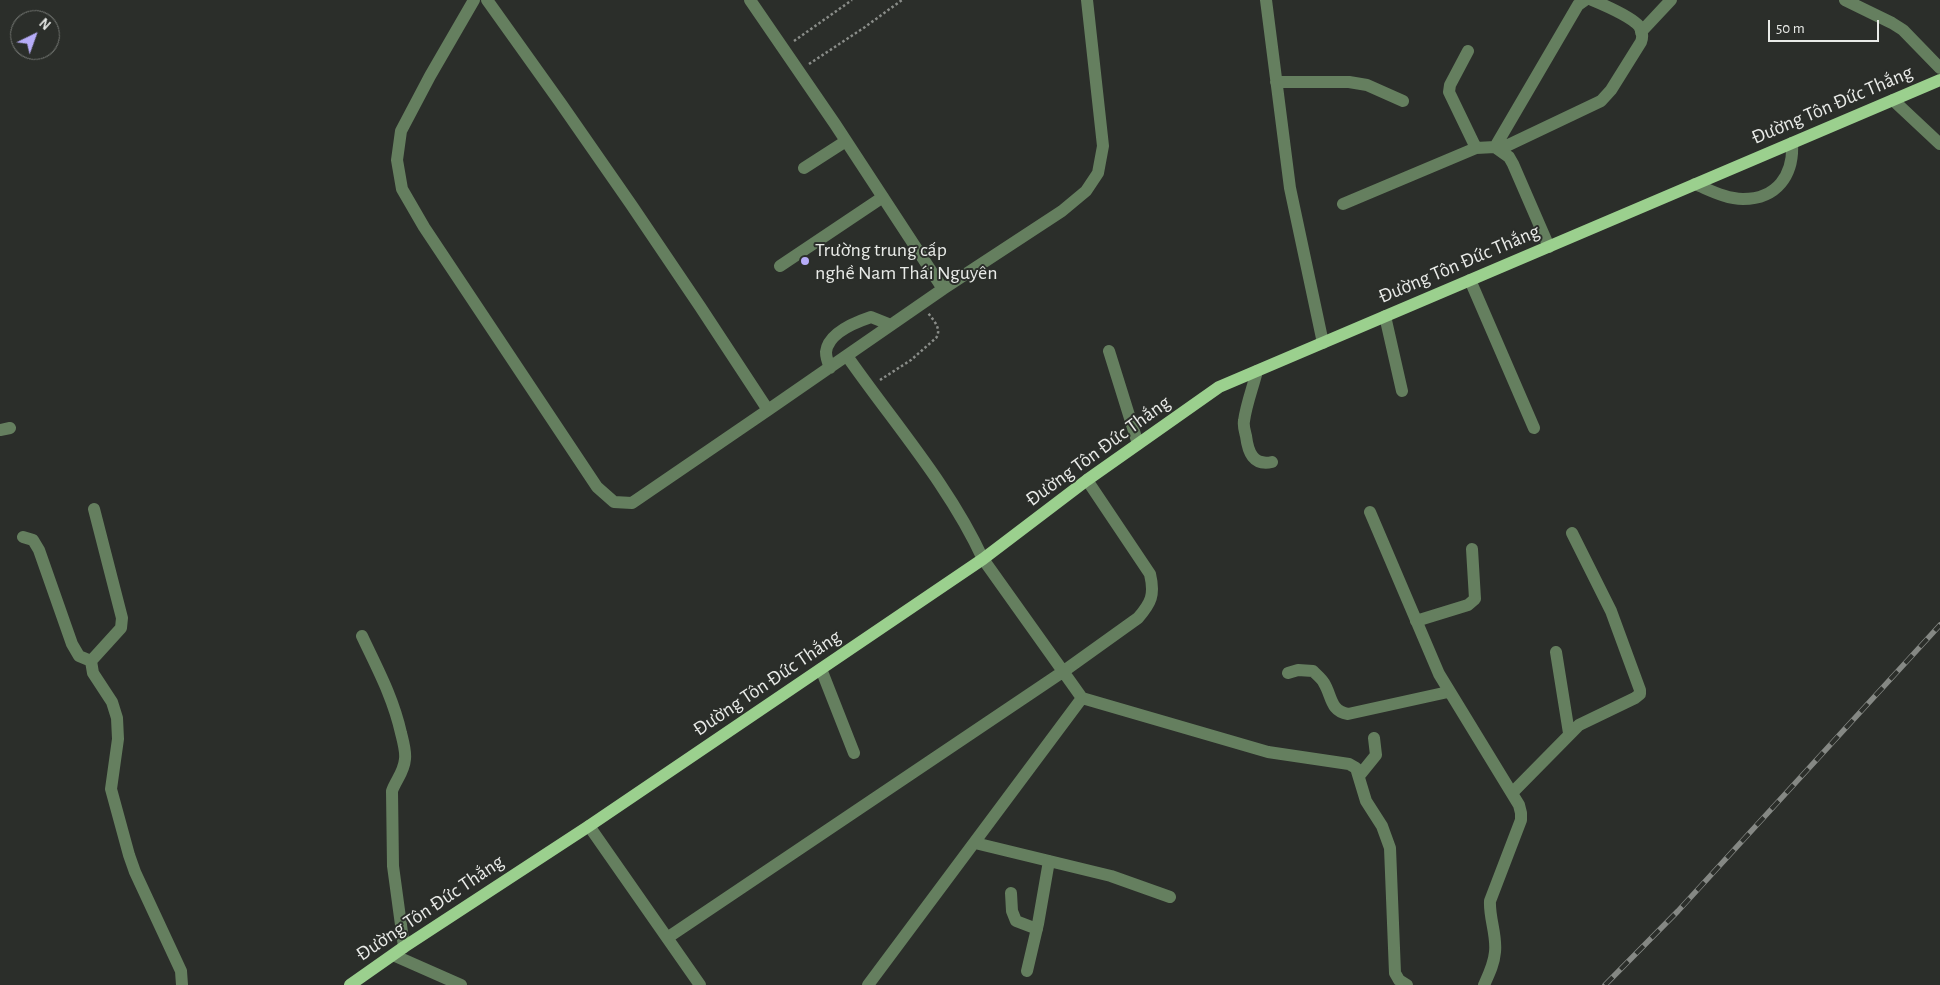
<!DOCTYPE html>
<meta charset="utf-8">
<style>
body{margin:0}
#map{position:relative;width:1940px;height:985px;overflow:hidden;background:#2b2e2a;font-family:"Alegreya Sans",sans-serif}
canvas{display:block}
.north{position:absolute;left:10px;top:10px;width:50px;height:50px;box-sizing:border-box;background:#2b2e2a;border:1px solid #777a76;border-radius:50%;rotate:42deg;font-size:14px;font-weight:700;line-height:20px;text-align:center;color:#e9ebe8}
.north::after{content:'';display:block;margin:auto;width:18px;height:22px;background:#b6acf8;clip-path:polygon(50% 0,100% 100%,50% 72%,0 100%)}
.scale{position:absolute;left:1768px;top:20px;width:111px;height:22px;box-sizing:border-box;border:2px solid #e9ebe8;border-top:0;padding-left:6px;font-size:15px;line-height:18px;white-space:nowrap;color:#e9ebe8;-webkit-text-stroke:4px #2b2e2a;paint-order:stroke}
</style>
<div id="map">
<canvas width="1940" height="985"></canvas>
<div class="north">N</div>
<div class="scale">50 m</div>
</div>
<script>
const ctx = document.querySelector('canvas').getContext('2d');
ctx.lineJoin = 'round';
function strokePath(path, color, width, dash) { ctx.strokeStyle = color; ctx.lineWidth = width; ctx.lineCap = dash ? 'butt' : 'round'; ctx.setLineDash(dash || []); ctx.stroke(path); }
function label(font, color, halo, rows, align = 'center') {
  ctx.font = font + ' "Alegreya Sans",sans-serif'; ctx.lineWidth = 4; ctx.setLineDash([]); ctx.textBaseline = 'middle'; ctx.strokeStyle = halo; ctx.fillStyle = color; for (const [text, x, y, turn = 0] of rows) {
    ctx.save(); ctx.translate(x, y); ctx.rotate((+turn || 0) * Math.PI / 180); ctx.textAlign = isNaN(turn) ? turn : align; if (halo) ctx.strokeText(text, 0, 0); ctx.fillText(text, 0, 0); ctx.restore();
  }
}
const path = new Path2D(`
 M 794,41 L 852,0
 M 809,64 L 865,27 L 902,0
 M 880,380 L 911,360 L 936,338 C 942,329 934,321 928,313`);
const minor = new Path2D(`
 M 474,0 L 430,76 L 401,131 L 397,160 L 402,189 L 424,227 L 597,487 L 614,502 L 632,503 L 768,410
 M 487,0 C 584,134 678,271 768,410 L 943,289 L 1062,211 L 1086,191 L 1098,173 L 1103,146 L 1087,0
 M 750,0 L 835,124 L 943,289
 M 1266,0 L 1290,188 L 1323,343
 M 1845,0 L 1892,23 L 1903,30 L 1940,68
 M 1641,32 L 1671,0
 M 1468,51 L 1450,85 L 1449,92 L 1476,148
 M 1276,82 L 1349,82 L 1367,85 L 1403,101
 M 1893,100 L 1940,144
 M 1495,147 L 1578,5 L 1585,0
 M 1500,149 L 1601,101 L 1611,90 L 1641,42 C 1643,37 1642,31 1639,26 C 1631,17 1604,5 1592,0
 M 804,168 L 846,141
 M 1695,184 C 1710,190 1726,199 1743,199 C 1777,199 1794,175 1792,143
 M 1343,204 L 1476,148 L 1495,147 L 1509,157 L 1513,164 L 1549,247
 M 780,266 L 883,197
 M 1470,280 L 1534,428
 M 1385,316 L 1402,391
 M 1109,351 L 1138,444
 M 847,356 C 893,422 949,485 983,559 L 1082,698 L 1268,752 L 1349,764 L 1356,768 L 1366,801 L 1382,826 L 1390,848 L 1395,973 L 1399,980 L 1407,985
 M 830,368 C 828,363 826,357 826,352 C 828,333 856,322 871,317 L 891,325
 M 1257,371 C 1253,387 1246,405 1244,421 C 1243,426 1245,432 1246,436 C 1248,452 1253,466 1272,462
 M 0,430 L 10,428
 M 94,509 L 122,618 L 121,628 L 91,661 L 93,673 L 112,702 L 117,718 L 118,739 L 111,789 L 129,855 L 135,872 L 181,971 L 182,985
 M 1370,512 L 1439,674 L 1519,805 L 1521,813 L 1521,820 L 1490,901 C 1489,918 1497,935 1495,952 C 1494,964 1489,974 1484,985
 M 23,537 L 33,540 L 39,550 L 72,644 L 79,656 L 91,661
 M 1416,621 L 1468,605 L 1475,599 L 1472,549
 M 362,636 C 377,668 393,697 401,733 C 403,741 406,751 405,759 C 404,772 396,780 392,791 L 393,866 L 404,947
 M 1556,652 L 1569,733
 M 821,669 L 854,753
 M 1288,673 L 1298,670 L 1313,671 C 1317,675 1322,679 1324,683 C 1332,696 1330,711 1348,714 L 1448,692
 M 1359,776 L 1376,755 L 1374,738
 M 1512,793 L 1579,725 L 1635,698 L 1640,694 L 1640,690 L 1611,611 L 1572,533
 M 589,826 L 700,985
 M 975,843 L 1111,876 L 1170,897
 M 1011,893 L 1012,911 L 1016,921 L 1037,929
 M 667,938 L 1064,671 L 1138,618 C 1151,603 1155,595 1150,574 L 1087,480
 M 393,955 L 461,985
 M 1027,971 L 1038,924 L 1049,861
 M 868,985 L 1082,698`);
const major = new Path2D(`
 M 350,985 L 404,947 L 589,826 L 983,559 L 1087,480 L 1219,387 L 1940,80`);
const rail = new Path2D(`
 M 1605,985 L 1678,911 L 1940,625`);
const markers = [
 [805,261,5,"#b6acf8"]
];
const streetNames = [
 ["Đường Tôn Đức Thắng",1832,105,-23],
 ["Đường Tôn Đức Thắng",1459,264,-23],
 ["Đường Tôn Đức Thắng",1098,451,-36],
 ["Đường Tôn Đức Thắng",767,683,-34],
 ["Đường Tôn Đức Thắng",430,908,-34]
];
const poiNames = [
 ["Trường trung cấp",815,250],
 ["nghề Nam Thái Nguyên",815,273]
];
strokePath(path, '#8a8d89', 2.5, [2.5, 2.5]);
strokePath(minor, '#657f5f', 12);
strokePath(major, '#9bd08e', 12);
strokePath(rail, '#858884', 5.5);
strokePath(rail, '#2b2e2a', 4, [11]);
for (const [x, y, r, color] of markers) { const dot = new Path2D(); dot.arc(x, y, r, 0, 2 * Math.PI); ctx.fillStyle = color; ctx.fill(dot); strokePath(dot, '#2b2e2a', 2); }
label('20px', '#e9ebe8', '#2b2e2a', streetNames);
label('20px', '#e9ebe8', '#2b2e2a', poiNames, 'left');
</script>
